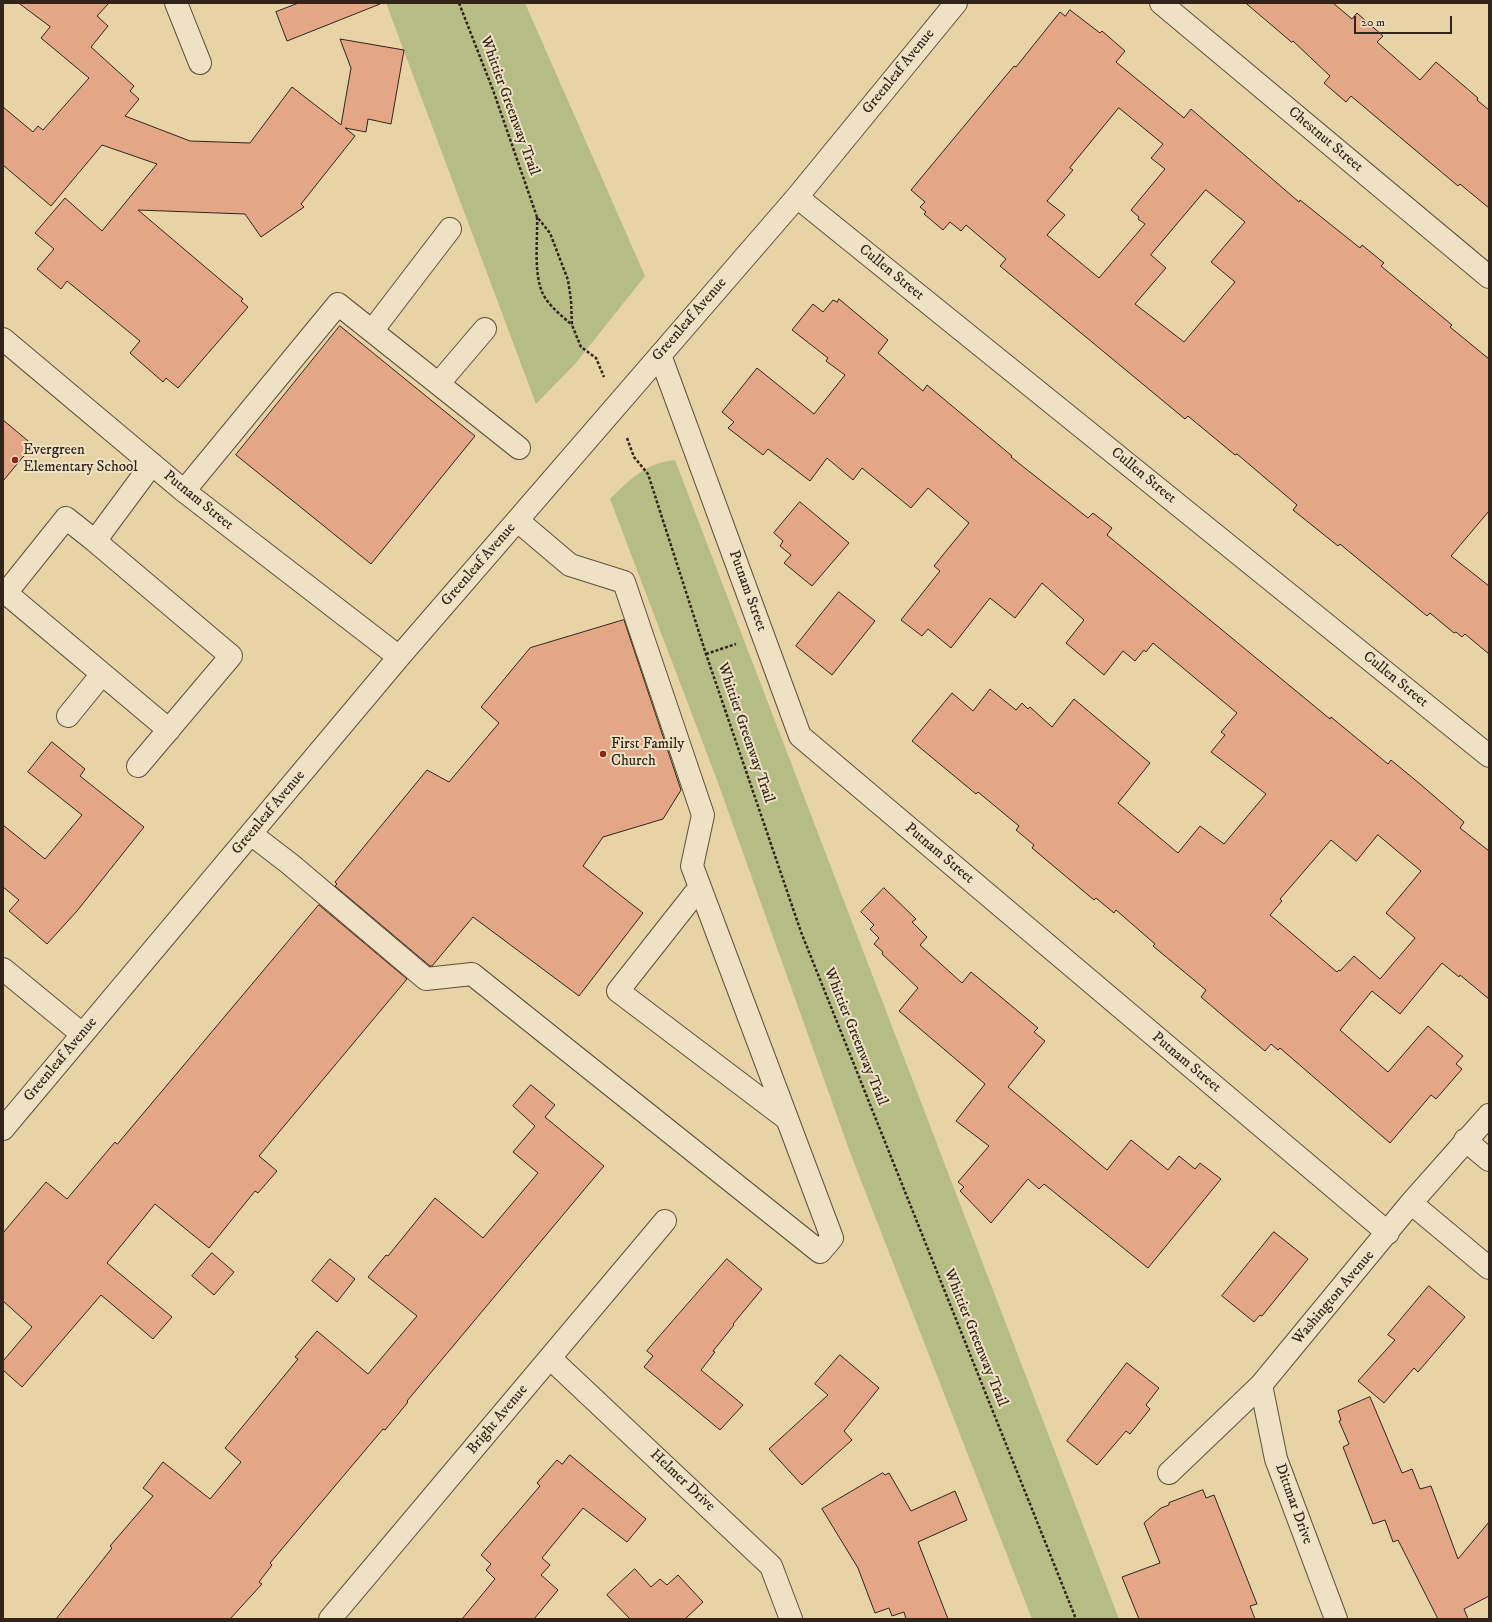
<!DOCTYPE html>
<style>
body{margin:0}
#map{position:relative;width:1492px;height:1622px;overflow:hidden;background:#e7d3a5;font-family:"IM FELL DW Pica",serif}
canvas{display:block}
.frame{position:absolute;inset:0;border:4px solid #32241b;pointer-events:none}
.scale{position:absolute;left:1354px;top:16px;width:98px;height:18px;box-sizing:border-box;border:2px solid #32241b;border-top:0;padding-left:5px;font-size:12px;line-height:14px;white-space:nowrap;color:#32241b;-webkit-text-stroke:3px #efe2c4;paint-order:stroke}
</style>
<div id="map">
<canvas width="1492" height="1622"></canvas>
<div class="frame"></div>
<div class="scale">20 m</div>
</div>
<script>
const ctx = document.querySelector('canvas').getContext('2d');
ctx.lineJoin = 'round';
function fillPath(path, color) { ctx.fillStyle = color; ctx.fill(path, 'evenodd'); }
function strokePath(path, color, width, dash) { ctx.strokeStyle = color; ctx.lineWidth = width; ctx.lineCap = dash ? 'butt' : 'round'; ctx.setLineDash(dash || []); ctx.stroke(path); }
function label(font, color, halo, rows, align = 'center') {
  ctx.font = font + ' "IM FELL DW Pica",serif'; ctx.lineWidth = 4; ctx.setLineDash([]); ctx.textBaseline = 'middle'; ctx.strokeStyle = halo; ctx.fillStyle = color; for (const [text, x, y, turn = 0] of rows) {
    ctx.save(); ctx.translate(x, y); ctx.rotate((+turn || 0) * Math.PI / 180); ctx.textAlign = isNaN(turn) ? turn : align; if (halo) ctx.strokeText(text, 0, 0); ctx.fillText(text, 0, 0); ctx.restore();
  }
}
const green = new Path2D(`
 M 386,3 L 525,3 L 645,276 L 575,364 L 536,404 Z
 M 675,460 L 1119,1619 L 1032,1619 L 851,1155 L 717,780 L 610,499 C 630,479 646,463 675,460 Z`);
const building = new Path2D(`
 M 19,3 L 109,3 L 97,16 L 108,26 L 91,47 L 134,86 L 130,91 L 139,99 L 125,116 L 190,141 L 250,143 L 292,87 L 341,125 L 351,68 L 340,39 L 404,50 L 391,124 L 368,119 L 366,132 L 345,128 L 355,136 L 301,204 L 304,207 L 261,237 L 245,214 L 138,210 L 243,299 L 241,301 L 248,307 L 178,388 L 166,378 L 163,382 L 130,353 L 140,341 L 67,281 L 61,289 L 37,269 L 54,249 L 35,233 L 65,198 L 102,231 L 157,164 L 102,145 L 51,206 L 3,165 L 3,107 L 33,132 L 38,126 L 43,130 L 89,78 L 41,38 L 50,27 Z
 M 299,3 L 379,3 L 380,4 L 287,41 L 276,12 Z
 M 1246,3 L 1333,3 L 1352,19 L 1357,13 L 1383,36 L 1377,42 L 1420,80 L 1436,62 L 1478,98 L 1477,100 L 1489,110 L 1489,208 L 1460,184 L 1458,186 L 1351,96 L 1346,102 L 1324,83 L 1330,76 L 1293,41 L 1292,42 Z
 M 1070,10 L 1100,33 L 1102,31 L 1125,51 L 1116,62 L 1184,118 L 1191,109 L 1299,202 L 1300,200 L 1360,248 L 1362,245 L 1384,263 L 1381,266 L 1452,325 L 1450,327 L 1489,359 L 1489,511 L 1451,556 L 1489,586 L 1489,654 L 1465,634 L 1462,637 L 1456,632 L 1454,633 L 1430,613 L 1427,616 L 1340,544 L 1338,546 L 1293,510 L 1297,505 L 1237,454 L 1235,455 L 1188,416 L 1185,419 L 1000,266 L 1006,259 L 966,225 L 961,231 L 950,222 L 943,230 L 924,214 L 926,212 L 920,207 L 925,202 L 911,190 L 1014,66 L 1016,67 L 1060,12 L 1065,16 ZM 1119,108 L 1163,144 L 1151,158 L 1165,169 L 1131,210 L 1139,217 L 1138,219 L 1145,224 L 1099,278 L 1047,235 L 1065,215 L 1047,201 L 1073,170 L 1070,168 ZM 1206,190 L 1245,222 L 1211,262 L 1235,282 L 1184,342 L 1135,304 L 1166,268 L 1151,255 Z
 M 839,299 L 888,340 L 878,353 L 923,391 L 927,385 L 1012,456 L 1011,457 L 1088,518 L 1093,513 L 1112,528 L 1107,535 L 1330,719 L 1331,717 L 1388,764 L 1391,760 L 1420,784 L 1464,822 L 1460,828 L 1489,851 L 1489,999 L 1460,975 L 1459,977 L 1442,963 L 1400,1014 L 1372,991 L 1340,1030 L 1388,1072 L 1428,1026 L 1463,1056 L 1456,1064 L 1462,1069 L 1436,1099 L 1431,1095 L 1390,1143 L 1280,1048 L 1278,1050 L 1271,1044 L 1265,1051 L 1242,1032 L 1201,997 L 1206,990 L 1153,946 L 1155,944 L 1116,910 L 1114,913 L 1096,898 L 1094,900 L 1032,848 L 1034,845 L 1016,830 L 1019,826 L 978,792 L 976,794 L 912,741 L 952,693 L 973,711 L 990,689 L 1016,710 L 1022,703 L 1028,709 L 1030,707 L 1052,727 L 1074,699 L 1150,763 L 1118,803 L 1178,853 L 1200,826 L 1224,844 L 1266,794 L 1211,752 L 1225,735 L 1221,732 L 1237,713 L 1153,643 L 1146,652 L 1144,650 L 1135,661 L 1123,651 L 1104,675 L 1066,643 L 1084,620 L 1042,583 L 1015,618 L 990,598 L 951,648 L 928,629 L 922,636 L 901,620 L 940,571 L 934,566 L 969,523 L 928,488 L 911,508 L 862,468 L 853,480 L 827,458 L 810,481 L 768,449 L 763,455 L 728,428 L 734,422 L 722,412 L 757,368 L 814,414 L 845,375 L 826,361 L 828,358 L 792,330 L 813,304 L 823,312 L 833,300 L 837,302 ZM 1378,835 L 1421,871 L 1386,913 L 1415,938 L 1380,979 L 1354,956 L 1340,971 L 1339,970 L 1337,972 L 1270,915 L 1282,901 L 1280,899 L 1331,840 L 1356,861 Z
 M 340,326 L 475,436 L 371,564 L 236,455 Z
 M 3,420 L 33,445 L 3,481 Z
 M 800,502 L 849,543 L 812,586 L 784,563 L 791,555 L 780,546 L 783,541 L 774,533 Z
 M 839,592 L 875,621 L 832,675 L 796,646 Z
 M 624,620 L 681,790 L 663,819 L 603,837 L 583,866 L 643,913 L 579,996 L 473,917 L 432,966 L 430,966 L 335,886 L 337,884 L 335,882 L 427,770 L 449,782 L 499,723 L 481,707 L 530,648 Z
 M 52,742 L 85,769 L 80,776 L 144,827 L 77,911 L 47,944 L 9,911 L 19,900 L 3,887 L 3,825 L 45,859 L 82,815 L 28,772 Z
 M 884,888 L 916,919 L 912,922 L 927,937 L 920,945 L 962,983 L 971,972 L 1038,1028 L 1034,1032 L 1045,1041 L 1008,1087 L 1107,1170 L 1131,1140 L 1168,1170 L 1179,1156 L 1195,1169 L 1200,1163 L 1221,1179 L 1148,1268 L 1044,1184 L 1039,1189 L 1028,1179 L 991,1223 L 960,1191 L 964,1187 L 958,1182 L 989,1146 L 956,1121 L 985,1084 L 899,1011 L 918,988 L 882,954 L 883,952 L 874,944 L 879,938 L 870,929 L 874,925 L 861,912 Z
 M 319,905 L 407,979 L 259,1156 L 277,1171 L 258,1193 L 255,1191 L 209,1248 L 155,1204 L 107,1263 L 172,1317 L 153,1339 L 101,1295 L 22,1387 L 3,1370 L 3,1361 L 32,1327 L 3,1301 L 3,1233 L 46,1182 L 67,1199 L 115,1142 L 117,1144 Z
 M 531,1085 L 555,1105 L 545,1117 L 604,1166 L 407,1401 L 408,1402 L 385,1430 L 383,1429 L 270,1563 L 272,1565 L 259,1582 L 262,1584 L 230,1619 L 56,1619 L 112,1548 L 110,1546 L 153,1496 L 143,1488 L 163,1462 L 210,1499 L 241,1462 L 225,1448 L 298,1359 L 295,1357 L 317,1331 L 368,1374 L 417,1316 L 368,1277 L 386,1255 L 388,1256 L 435,1198 L 483,1238 L 538,1173 L 513,1152 L 535,1126 L 513,1106 Z
 M 1274,1232 L 1308,1259 L 1262,1316 L 1260,1315 L 1254,1322 L 1222,1296 Z
 M 212,1253 L 234,1272 L 214,1295 L 192,1276 Z
 M 330,1259 L 355,1279 L 337,1302 L 312,1281 Z
 M 727,1259 L 762,1289 L 733,1324 L 734,1325 L 713,1351 L 715,1352 L 701,1370 L 743,1405 L 720,1430 L 644,1367 L 653,1356 L 647,1351 Z
 M 1429,1286 L 1465,1317 L 1418,1372 L 1414,1368 L 1384,1403 L 1358,1381 L 1395,1340 L 1388,1335 Z
 M 840,1355 L 879,1388 L 844,1431 L 852,1440 L 802,1485 L 769,1449 L 828,1395 L 815,1384 Z
 M 1127,1363 L 1159,1388 L 1146,1405 L 1150,1409 L 1130,1434 L 1126,1431 L 1097,1465 L 1067,1441 Z
 M 1370,1397 L 1402,1473 L 1412,1469 L 1420,1489 L 1431,1486 L 1458,1559 L 1489,1522 L 1489,1596 L 1464,1609 L 1468,1619 L 1438,1619 L 1398,1540 L 1393,1542 L 1385,1520 L 1373,1524 L 1343,1447 L 1349,1444 L 1339,1421 L 1341,1420 L 1338,1411 Z
 M 570,1455 L 646,1519 L 627,1542 L 583,1508 L 542,1558 L 550,1565 L 541,1575 L 558,1590 L 534,1619 L 462,1619 L 495,1579 L 486,1570 L 491,1564 L 481,1555 L 540,1486 L 537,1483 L 557,1460 L 562,1464 Z
 M 883,1473 L 885,1475 L 889,1473 L 911,1511 L 955,1491 L 967,1520 L 918,1542 L 948,1619 L 906,1619 L 904,1612 L 892,1616 L 889,1608 L 875,1613 L 858,1568 L 822,1509 Z
 M 1203,1490 L 1206,1498 L 1214,1495 L 1257,1604 L 1250,1606 L 1255,1619 L 1139,1619 L 1122,1577 L 1160,1563 L 1144,1523 L 1161,1508 L 1169,1505 L 1169,1503 Z
 M 635,1569 L 651,1587 L 660,1579 L 667,1585 L 678,1575 L 703,1602 L 685,1619 L 630,1619 L 607,1595 Z`);
const path = new Path2D(`
 M 459,3 L 493,90 L 537,217 L 550,233 L 568,280 L 571,300 L 572,325 L 581,347 L 596,358 L 604,377
 M 537,217 C 538,240 533,273 543,294 C 549,306 562,316 572,325
 M 627,438 L 634,457 L 648,474 L 706,654 L 801,932 L 1076,1619
 M 706,654 L 736,644`);
const minor = new Path2D(`
 M 176,3 L 200,63
 M 1161,3 L 1489,277
 M 797,197 L 1489,756
 M 372,331 L 450,229
 M 3,339 L 184,491 L 399,657
 M 660,355 L 800,736 L 1388,1233
 M 439,383 L 485,329
 M 152,464 L 95,541 L 66,518 L 6,593 L 169,730
 M 184,491 L 338,304 L 519,448
 M 95,541 L 231,656 L 138,766
 M 68,716 L 102,674
 M 251,834 L 290,864 L 426,979 L 472,974 L 820,1252 L 832,1238 L 692,866 L 703,815 L 624,582 L 570,565 L 518,521
 M 700,887 L 618,991 L 787,1119
 M 3,969 L 82,1034
 M 3,1129 L 399,657 L 797,197 L 956,3
 M 1465,1140 L 1489,1160
 M 1411,1203 L 1489,1268
 M 550,1358 L 771,1566 L 791,1619
 M 1261,1385 L 1276,1459 L 1336,1619
 M 1169,1473 L 1261,1385 L 1411,1203 L 1489,1115
 M 330,1619 L 665,1221`);
const markers = [
 [15,460,4,"#8f2418"],
 [603,754,4,"#8f2418"]
];
const streetNames = [
 ["Greenleaf Avenue",899,72,-51],
 ["Whittier Greenway Trail",509,106,70],
 ["Chestnut Street",1325,140,40],
 ["Cullen Street",891,273,39],
 ["Greenleaf Avenue",690,320,-49],
 ["Cullen Street",1143,476,39],
 ["Putnam Street",198,501,39],
 ["Greenleaf Avenue",479,565,-49],
 ["Putnam Street",747,591,70],
 ["Cullen Street",1395,680,39],
 ["Whittier Greenway Trail",745,733,71],
 ["Greenleaf Avenue",269,813,-50],
 ["Putnam Street",939,854,40],
 ["Whittier Greenway Trail",855,1037,68],
 ["Greenleaf Avenue",61,1060,-50],
 ["Putnam Street",1186,1063,40],
 ["Washington Avenue",1334,1298,-50],
 ["Whittier Greenway Trail",975,1338,68],
 ["Bright Avenue",498,1420,-50],
 ["Helmer Drive",682,1481,43],
 ["Dittmar Drive",1293,1504,70]
];
const poiNames = [
 ["Evergreen",23,451],
 ["Elementary School",23,468],
 ["First Family",611,745],
 ["Church",611,762]
];
fillPath(green, '#b6bc86');
fillPath(building, '#e3a687');
strokePath(building, '#32241b', 1);
strokePath(minor, '#5f503e', 24);
strokePath(path, '#32241b', 2.5, [3, 2]);
strokePath(minor, '#efe2c4', 22);
for (const [x, y, r, color] of markers) { const dot = new Path2D(); dot.arc(x, y, r, 0, 2 * Math.PI); ctx.fillStyle = color; ctx.fill(dot); strokePath(dot, '#efe2c4', 1.5); }
label('15px', '#32241b', '#efe2c4', streetNames);
label('15px', '#32241b', '#efe2c4', poiNames, 'left');
</script>
